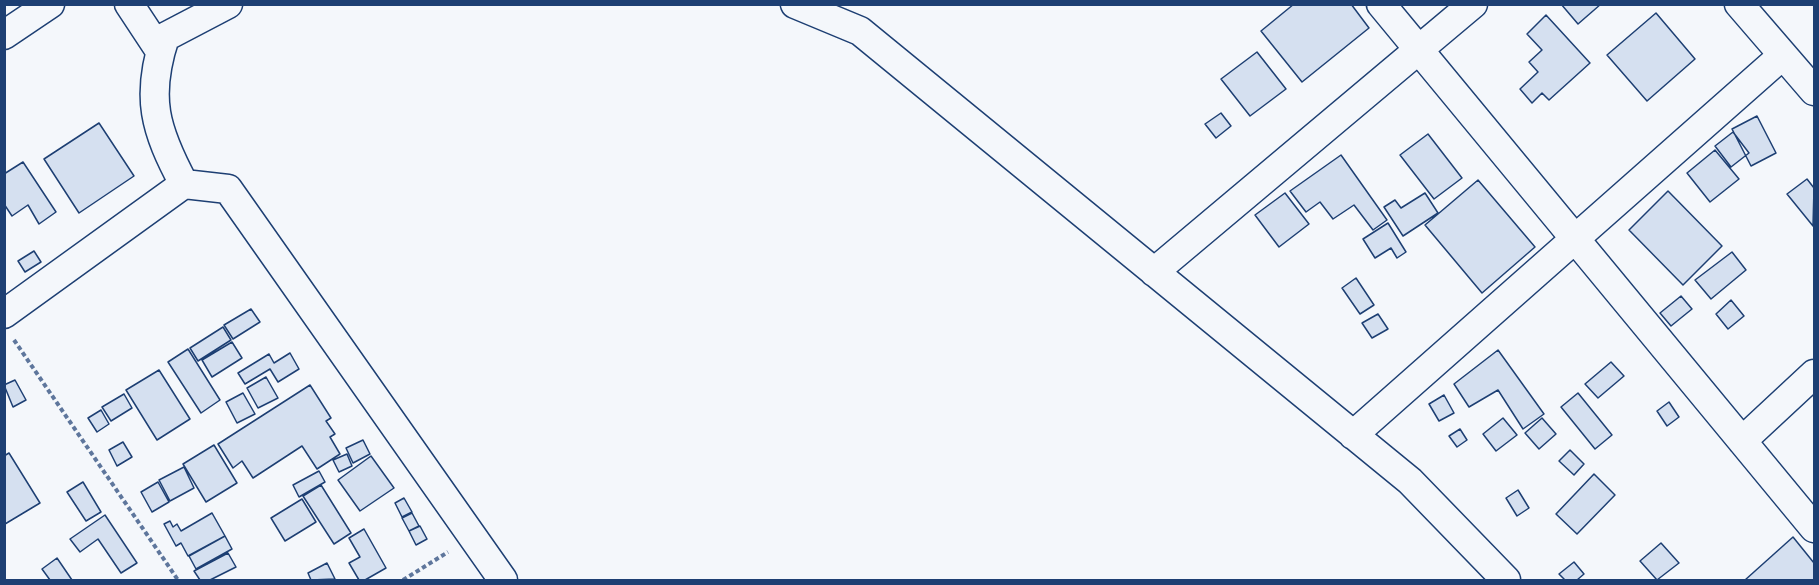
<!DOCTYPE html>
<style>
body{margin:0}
#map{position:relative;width:1819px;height:585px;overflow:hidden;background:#f4f7fb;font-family:"Fira Sans Condensed",sans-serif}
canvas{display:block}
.frame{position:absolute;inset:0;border:6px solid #1d3f73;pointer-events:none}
</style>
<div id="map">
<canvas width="1819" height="585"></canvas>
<div class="frame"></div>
</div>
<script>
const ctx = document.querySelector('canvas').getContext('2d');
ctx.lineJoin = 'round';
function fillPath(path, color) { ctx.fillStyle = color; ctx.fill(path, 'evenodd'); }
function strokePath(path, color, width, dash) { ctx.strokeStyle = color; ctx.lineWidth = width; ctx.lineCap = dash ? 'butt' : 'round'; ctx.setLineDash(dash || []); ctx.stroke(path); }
const building = new Path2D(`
 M 1294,4 L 1351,4 L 1369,28 L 1302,82 L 1261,31 Z
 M 1561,4 L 1601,4 L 1578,24 Z
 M 1656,13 L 1695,59 L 1647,101 L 1607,55 Z
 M 1546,15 L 1590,63 L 1549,100 L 1542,93 L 1532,103 L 1520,89 L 1538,72 L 1529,62 L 1542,50 L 1527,34 Z
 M 1257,52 L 1286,89 L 1250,116 L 1221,79 Z
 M 1221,113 L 1231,126 L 1216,138 L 1205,124 Z
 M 1757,116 L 1776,153 L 1751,166 L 1732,129 Z
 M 99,123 L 134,176 L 79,213 L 44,159 Z
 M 1733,132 L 1749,153 L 1731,167 L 1715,146 Z
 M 1428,134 L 1462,178 L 1434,199 L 1400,155 Z
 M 1715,150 L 1739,179 L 1710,202 L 1687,173 Z
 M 1341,155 L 1387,220 L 1373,230 L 1354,205 L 1333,219 L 1320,202 L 1306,212 L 1290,191 Z
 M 23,162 L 56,212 L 39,224 L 28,205 L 12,216 L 4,204 L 4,174 Z
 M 1807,179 L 1814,188 L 1813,226 L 1787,194 Z
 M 1478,180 L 1535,247 L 1482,293 L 1425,225 Z
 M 1668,191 L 1722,246 L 1683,285 L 1629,230 Z
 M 1285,193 L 1309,224 L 1279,247 L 1255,215 Z
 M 1425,193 L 1438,213 L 1403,236 L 1384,207 L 1395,200 L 1401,208 Z
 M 1388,223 L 1406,252 L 1397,258 L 1391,248 L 1375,258 L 1363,239 Z
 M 34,251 L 41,262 L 25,272 L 18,261 Z
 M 1732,252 L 1746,270 L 1711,299 L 1695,280 Z
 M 1356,278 L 1374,305 L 1360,314 L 1342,288 Z
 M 1681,296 L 1692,309 L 1671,326 L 1660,313 Z
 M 1731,300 L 1744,316 L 1728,329 L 1716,314 Z
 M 251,309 L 260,322 L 233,339 L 224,325 Z
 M 1378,314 L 1388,329 L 1372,338 L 1362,323 Z
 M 223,327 L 231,340 L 198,361 L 190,348 Z
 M 232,342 L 242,358 L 212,377 L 202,360 Z
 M 188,349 L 220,400 L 201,413 L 168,362 Z
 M 1498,350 L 1544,414 L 1523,429 L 1498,390 L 1469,407 L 1454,384 Z
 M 290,353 L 299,369 L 278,382 L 270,369 L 245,384 L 238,373 L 269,354 L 274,363 Z
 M 1611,362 L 1624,376 L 1598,398 L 1585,384 Z
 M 159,370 L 190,419 L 157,440 L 126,390 Z
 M 266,377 L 278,398 L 258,408 L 247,388 Z
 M 15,380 L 26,400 L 13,407 L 4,385 Z
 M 310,385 L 331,418 L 326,421 L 335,434 L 330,437 L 340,454 L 317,469 L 302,446 L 253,478 L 242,461 L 233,468 L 218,444 Z
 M 243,393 L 255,414 L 237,423 L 226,402 Z
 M 1578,393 L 1612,435 L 1595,449 L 1561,407 Z
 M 124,394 L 132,408 L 111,421 L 102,407 Z
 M 1444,395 L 1454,413 L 1439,421 L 1429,404 Z
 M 1669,402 L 1679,417 L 1667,426 L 1657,411 Z
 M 101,410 L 109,424 L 97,432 L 88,418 Z
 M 1503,418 L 1517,435 L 1496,451 L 1483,434 Z
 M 1542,418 L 1556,434 L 1539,449 L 1525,433 Z
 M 1460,429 L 1467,440 L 1457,447 L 1449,436 Z
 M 363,440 L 370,454 L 353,463 L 346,448 Z
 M 123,442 L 132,457 L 117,466 L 109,450 Z
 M 214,445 L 237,483 L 206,502 L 183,464 Z
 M 1570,450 L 1584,464 L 1574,475 L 1559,461 Z
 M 9,453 L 40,503 L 5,524 L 4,456 Z
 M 347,454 L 352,466 L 339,472 L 333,460 Z
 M 371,456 L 394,488 L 360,511 L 338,480 Z
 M 184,467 L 194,488 L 170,501 L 159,480 Z
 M 319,471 L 325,482 L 299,497 L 293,485 Z
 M 1594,474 L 1615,495 L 1577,534 L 1556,514 Z
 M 83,482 L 101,512 L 86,521 L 67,492 Z
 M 158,482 L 169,502 L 152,512 L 141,492 Z
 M 321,485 L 351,533 L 334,544 L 303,496 Z
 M 1518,490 L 1529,508 L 1517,516 L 1506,498 Z
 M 404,498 L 412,512 L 402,517 L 395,503 Z
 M 302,499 L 316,522 L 285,541 L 271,518 Z
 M 212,513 L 225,536 L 188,556 L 181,543 L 176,546 L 164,524 L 170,521 L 173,527 L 177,524 L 181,531 Z
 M 412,513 L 419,526 L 409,531 L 402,518 Z
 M 105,515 L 137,563 L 121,573 L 98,539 L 80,552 L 70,539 Z
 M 420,526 L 427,539 L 416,545 L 409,531 Z
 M 364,529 L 386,568 L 365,580 L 359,580 L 349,563 L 360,557 L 349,538 Z
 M 225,536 L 232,549 L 196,569 L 189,556 Z
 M 1793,537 L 1814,563 L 1814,580 L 1745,580 Z
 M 1661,543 L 1679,563 L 1657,580 L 1640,561 Z
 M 228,553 L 236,567 L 210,580 L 200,580 L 194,571 Z
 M 57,558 L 72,580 L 50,580 L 42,569 Z
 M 1574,562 L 1584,574 L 1577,580 L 1565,580 L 1559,574 Z
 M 327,563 L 335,579 L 311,580 L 308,573 Z`);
const path = new Path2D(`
 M 14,340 L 178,580
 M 403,580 L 448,552`);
const minor = new Path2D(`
 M 129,4 L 160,51
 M 795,4 L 860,31 L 1410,481 L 1506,580
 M 1381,4 L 1814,528
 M 1739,4 L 1814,91
 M 4,35 L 50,4
 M 184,184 L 228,189 L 503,580
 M 1154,272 L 1473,4
 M 4,314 L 184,184 C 155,130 145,97 165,37 L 228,4
 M 1353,435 L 1783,55
 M 1742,441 L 1814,374`);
fillPath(building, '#d5e0f0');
strokePath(building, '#1d3f73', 1.5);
strokePath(minor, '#1d3f73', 31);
strokePath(path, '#5e769c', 4, [4.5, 3]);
strokePath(minor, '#f4f7fb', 28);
</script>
